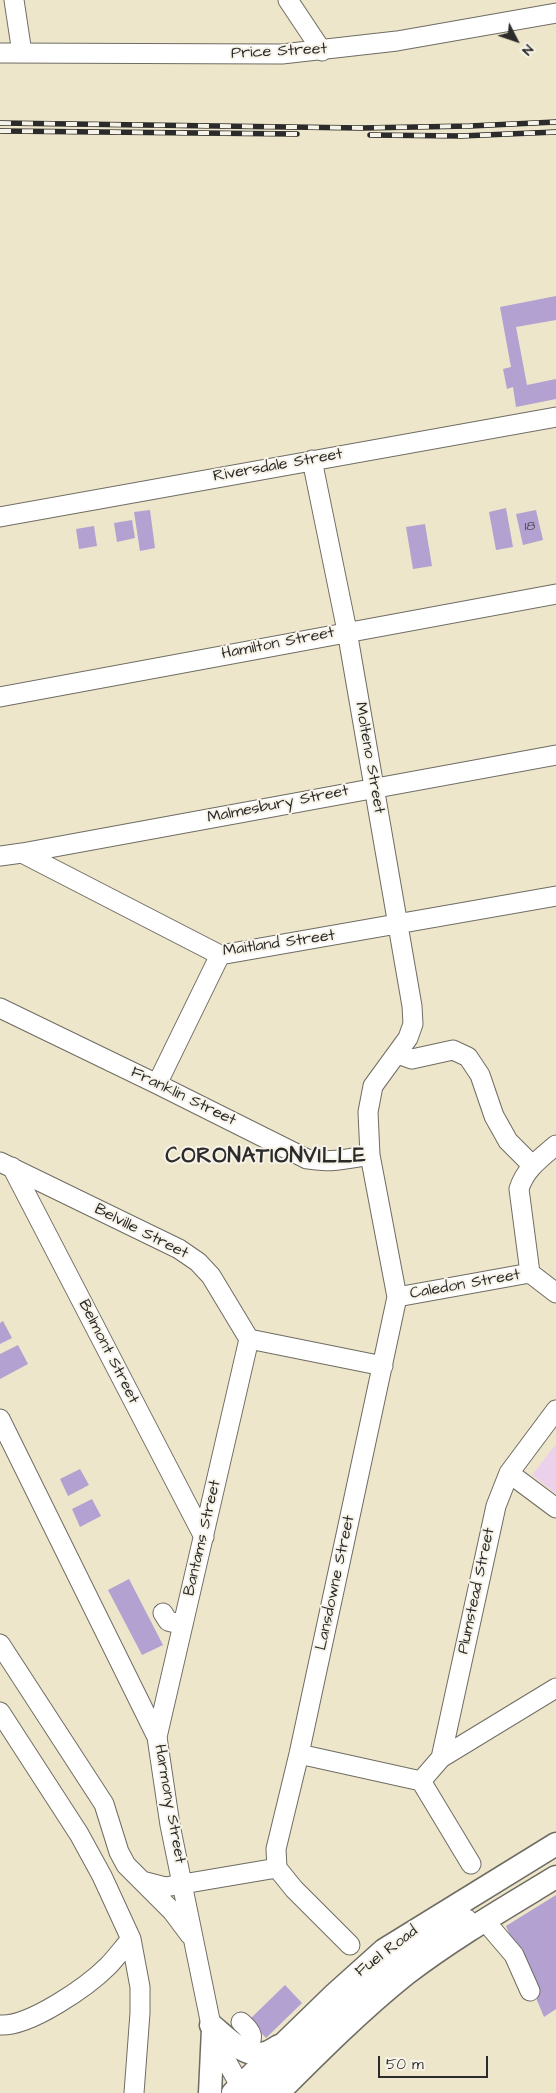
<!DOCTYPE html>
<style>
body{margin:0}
#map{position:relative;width:556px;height:2093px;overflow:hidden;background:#ede6ca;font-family:"Architects Daughter",sans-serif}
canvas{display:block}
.north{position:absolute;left:491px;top:15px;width:50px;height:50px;-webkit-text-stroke:4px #f7f3e8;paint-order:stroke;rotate:131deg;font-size:14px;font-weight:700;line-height:20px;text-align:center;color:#2b2b2b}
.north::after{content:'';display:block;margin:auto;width:18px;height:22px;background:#2b2b2b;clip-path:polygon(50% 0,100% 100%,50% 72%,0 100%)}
.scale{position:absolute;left:378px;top:2056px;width:110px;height:22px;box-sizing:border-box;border:2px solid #2b2b2b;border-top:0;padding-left:6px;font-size:15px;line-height:18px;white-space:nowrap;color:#2b2b2b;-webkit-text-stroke:4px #f7f3e8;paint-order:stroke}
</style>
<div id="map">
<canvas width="556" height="2093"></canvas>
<div class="north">N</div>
<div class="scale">50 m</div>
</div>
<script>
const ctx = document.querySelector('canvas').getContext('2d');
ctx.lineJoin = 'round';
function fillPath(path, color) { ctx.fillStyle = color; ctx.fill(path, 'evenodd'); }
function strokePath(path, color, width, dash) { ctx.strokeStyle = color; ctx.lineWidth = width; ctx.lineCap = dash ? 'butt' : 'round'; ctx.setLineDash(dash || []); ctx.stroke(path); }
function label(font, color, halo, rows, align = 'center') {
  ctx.font = font + ' "Architects Daughter",sans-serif'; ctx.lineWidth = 4; ctx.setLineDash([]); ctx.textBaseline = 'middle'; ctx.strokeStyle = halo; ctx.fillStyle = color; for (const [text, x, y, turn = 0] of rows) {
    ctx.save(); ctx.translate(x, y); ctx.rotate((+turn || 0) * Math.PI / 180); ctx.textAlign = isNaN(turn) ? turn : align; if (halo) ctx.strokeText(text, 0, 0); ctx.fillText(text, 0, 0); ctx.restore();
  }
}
const built = new Path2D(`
 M 556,1444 L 556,1494 L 532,1475 Z`);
const building = new Path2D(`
 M 556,296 L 556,320 L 516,327 L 527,385 L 556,379 L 556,399 L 516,407 L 513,387 L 507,389 L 503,369 L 511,367 L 500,307 Z
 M 506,508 L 513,547 L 496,550 L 489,512 Z
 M 150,510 L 155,548 L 140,551 L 134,512 Z
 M 536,510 L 543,540 L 523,545 L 516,514 Z
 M 132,520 L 135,538 L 117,542 L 114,523 Z
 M 425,524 L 432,566 L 413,569 L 406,527 Z
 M 94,526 L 97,546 L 79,549 L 76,529 Z
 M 3,1321 L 12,1338 L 0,1344 L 0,1323 Z
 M 18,1345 L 28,1364 L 0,1379 L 0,1354 Z
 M 80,1469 L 89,1485 L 68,1496 L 60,1479 Z
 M 92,1499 L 101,1516 L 80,1527 L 72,1509 Z
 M 129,1579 L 163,1645 L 142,1655 L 108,1590 Z
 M 556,1895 L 556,2009 L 544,2017 L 506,1926 Z
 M 285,1985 L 302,2003 L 266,2038 L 249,2020 Z`);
const minor = new Path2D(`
 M 14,0 L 22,53
 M 288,0 L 322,51
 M 0,53 L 282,54 L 397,41 L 556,13
 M 0,517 L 556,417
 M 0,697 L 556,594
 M 22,853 L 220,955 L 556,896
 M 0,856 L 22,853 L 556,755
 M 0,1008 L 157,1084 L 307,1159 C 329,1163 348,1159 370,1155
 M 398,1054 L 412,1059 L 453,1050 L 468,1057 L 480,1075 L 494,1116 L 508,1141 L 532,1165
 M 157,1084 L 220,955
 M 0,1162 L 179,1249 L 198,1262 L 211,1276 L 249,1339
 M 12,1167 L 204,1537
 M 530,1273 L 519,1189 C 525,1169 541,1158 556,1145
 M 397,1297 L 530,1273 L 556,1293
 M 249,1339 L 383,1366
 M 0,1419 L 157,1737 L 170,1825 L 211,2025 L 227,2062 L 244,2093
 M 509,1473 L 556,1508
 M 163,1613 L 168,1621 L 183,1625
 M 0,1644 L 104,1804 L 119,1852 L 126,1865 L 142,1881 L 165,1887 L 277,1868 L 294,1889 L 350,1945
 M 0,1712 L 79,1834 L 102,1876 L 131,1939 C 123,1948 116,1958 108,1966 C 87,1987 29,2027 0,2025
 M 157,1737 L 249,1339
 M 299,1754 L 421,1781 L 471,1864
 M 441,1758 L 556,1688
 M 421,1781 L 441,1758 L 496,1506 L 509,1473 L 556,1410
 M 277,1868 L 276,1849 L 299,1754 L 397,1297 L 370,1155 L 368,1112 L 373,1086 L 408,1038 L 413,1024 L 412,1006 L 347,631 L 312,460
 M 142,1881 L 172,1911 L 190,1935
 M 485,1921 L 514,1955 L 530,1991
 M 131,1939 L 140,1987 L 140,2013 L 134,2093
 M 241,2022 C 254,2034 254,2036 246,2051
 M 260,2093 L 387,1972 L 413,1952 L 467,1919`);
const major = new Path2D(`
 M 211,2025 C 225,2036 245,2059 265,2053 C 270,2052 275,2048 279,2046
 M 210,2093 L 213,2029
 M 233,2093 L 335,1994 L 384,1950 L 556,1844
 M 278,2093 C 319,2052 361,2010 406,1974 C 453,1938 505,1908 556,1877`);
const rail = new Path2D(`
 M 0,123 L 362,128 L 470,126 L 556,122
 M 0,131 L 297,134
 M 370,135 L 461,136 L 556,132`);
const numberNames = [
 ["18",530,527]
];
const streetNames = [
 ["Price Street",279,52,-3],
 ["Riversdale Street",278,466,-10],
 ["Hamilton Street",278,644,-11],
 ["Molteno Street",369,758,80],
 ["Malmesbury Street",278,805,-11],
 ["Maitland Street",279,944,-8],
 ["Franklin Street",183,1097,26],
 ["Belville Street",141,1232,27],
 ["Caledon Street",465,1285,-10],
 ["Belmont Street",108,1352,63],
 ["Bantams Street",203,1538,-77],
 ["Lansdowne Street",336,1583,-78],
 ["Plumstead Street",477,1591,-78],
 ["Harmony Street",169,1804,80],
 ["Fuel Road",387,1952,-37]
];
const districtNames = [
 ["CORONATIONVILLE",266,1158]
];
fillPath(built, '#ecd1ea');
fillPath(building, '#b2a1d1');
strokePath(minor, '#6f6c63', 21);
strokePath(major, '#6f6c63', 25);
strokePath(minor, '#fff', 19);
strokePath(major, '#fff', 22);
strokePath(rail, '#2b2b2b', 5.5);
strokePath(rail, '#f7f3e8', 4, [11]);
label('14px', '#4d4854', null, numberNames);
label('16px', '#2b2b2b', '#f7f3e8', streetNames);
ctx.letterSpacing = '1px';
label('bold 21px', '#2b2b2b', '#f7f3e8', districtNames);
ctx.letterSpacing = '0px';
</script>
